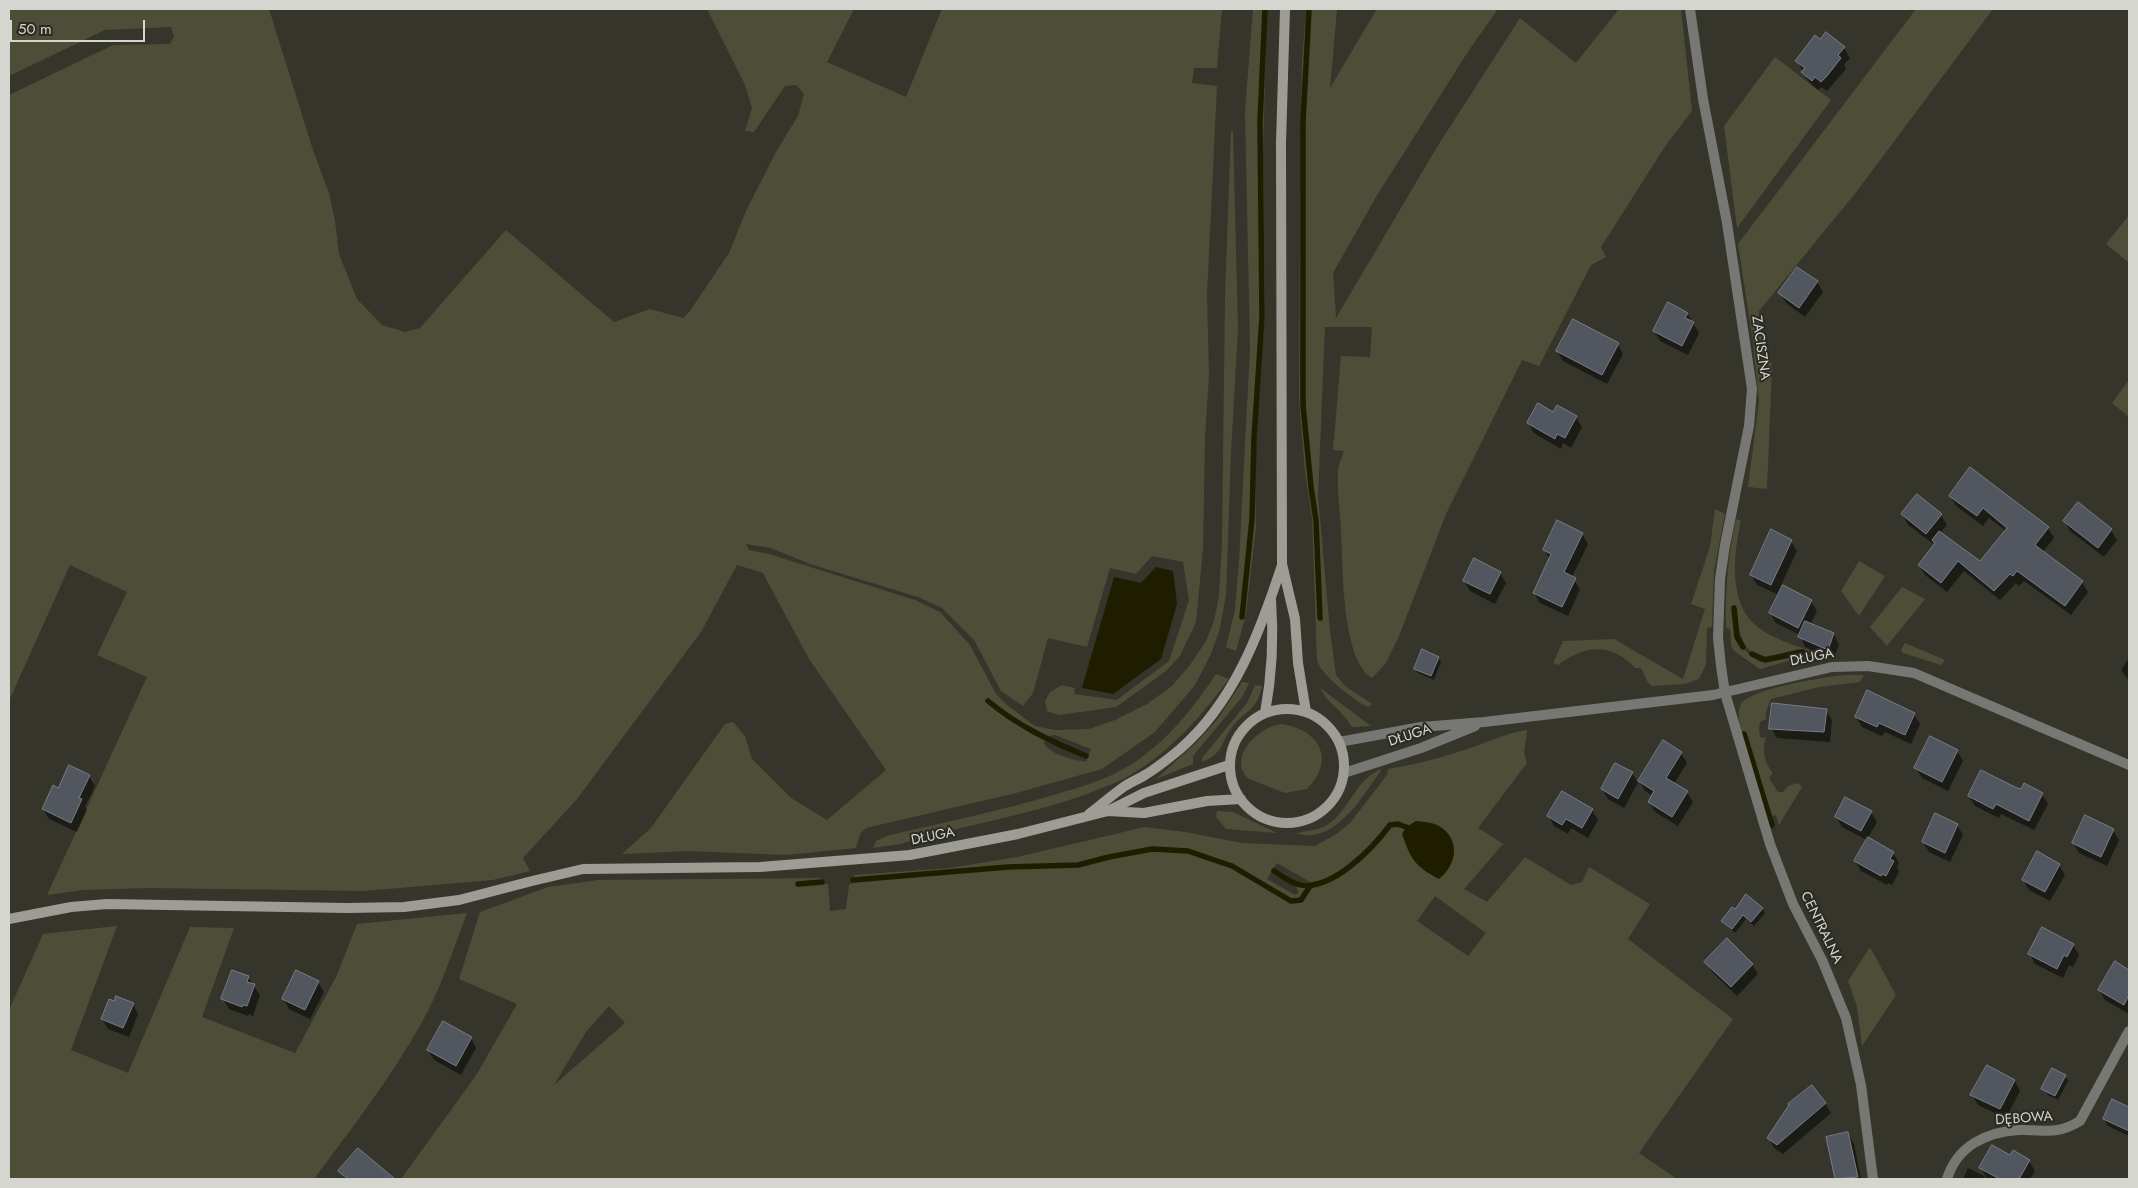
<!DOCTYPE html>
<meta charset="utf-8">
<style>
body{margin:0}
#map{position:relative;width:2138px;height:1188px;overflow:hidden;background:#35352c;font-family:Jost,sans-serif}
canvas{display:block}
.frame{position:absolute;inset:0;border:10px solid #d6d6d1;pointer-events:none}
.scale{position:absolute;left:10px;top:20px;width:135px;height:22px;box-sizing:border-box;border:2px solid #d6d6d1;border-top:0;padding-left:6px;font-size:15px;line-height:18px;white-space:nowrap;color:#d6d6d1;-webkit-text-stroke:4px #2b2b23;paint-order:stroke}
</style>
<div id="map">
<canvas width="2138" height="1188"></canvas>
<div class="frame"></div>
<div class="scale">50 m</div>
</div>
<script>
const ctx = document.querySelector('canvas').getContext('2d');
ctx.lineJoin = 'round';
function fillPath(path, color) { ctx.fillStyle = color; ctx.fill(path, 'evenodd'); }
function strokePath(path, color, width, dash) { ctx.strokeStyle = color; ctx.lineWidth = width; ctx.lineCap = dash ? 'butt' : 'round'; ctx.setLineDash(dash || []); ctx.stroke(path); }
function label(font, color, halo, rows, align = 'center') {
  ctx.font = font + ' Jost,sans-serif'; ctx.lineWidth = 4; ctx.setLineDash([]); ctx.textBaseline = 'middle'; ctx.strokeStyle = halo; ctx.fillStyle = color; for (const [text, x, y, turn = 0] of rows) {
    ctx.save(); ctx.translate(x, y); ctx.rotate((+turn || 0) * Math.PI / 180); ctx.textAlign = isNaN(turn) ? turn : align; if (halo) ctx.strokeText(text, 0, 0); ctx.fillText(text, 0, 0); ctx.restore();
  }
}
const green = new Path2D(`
 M 9,9 L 269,9 L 313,150 L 329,193 L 335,221 L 339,254 L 357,299 L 382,325 L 405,332 L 420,328 L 506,230 L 614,322 L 650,309 L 683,318 L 690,311 L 729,253 L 746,211 L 776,152 L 798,116 L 804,94 L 796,85 L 785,86 L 754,132 L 745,131 L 752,108 L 745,85 L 707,9 L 854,9 L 827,62 L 906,97 L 942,9 L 1222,9 L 1217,68 L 1194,68 L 1192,83 L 1217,86 L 1207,295 L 1209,376 L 1205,437 L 1203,549 L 1196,622 L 1180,656 L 1166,671 L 1116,707 L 1059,715 L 1047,711 L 1045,701 L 1050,692 L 1062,685 L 1075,688 L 1074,694 L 1117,700 L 1169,661 L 1189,600 L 1183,562 L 1152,556 L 1136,574 L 1110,568 L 1087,647 L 1048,638 L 1033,693 L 1023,706 L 1001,691 L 974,640 L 942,608 L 918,597 L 810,564 L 771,548 L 746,544 L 749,550 L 769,554 L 915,600 L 940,612 L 970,645 L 996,694 L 1007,705 L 1035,726 L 1055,730 L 1089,729 L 1115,720 L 1147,704 L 1172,686 L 1190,665 L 1206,641 L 1214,621 L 1219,596 L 1222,543 L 1225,296 L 1231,131 L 1233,131 L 1238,329 L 1231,452 L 1226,595 L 1220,628 L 1211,654 L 1195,685 L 1155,732 L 1102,769 L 1016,793 L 866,828 L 860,834 L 856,848 L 786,855 L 689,851 L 622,854 L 651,828 L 725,724 L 733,722 L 745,736 L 752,759 L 791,798 L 827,820 L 886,770 L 809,659 L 763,573 L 737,565 L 701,632 L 577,799 L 523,858 L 530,871 L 493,880 L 364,891 L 148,888 L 83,890 L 47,895 L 147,677 L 97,655 L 127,592 L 70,565 L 9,701 L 9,95 L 113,45 L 170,44 L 174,36 L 171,27 L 105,30 L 9,76 ZM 1055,735 L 1091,749 L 1086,762 C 1074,760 1050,755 1044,743 L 1048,736 Z
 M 1253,9 L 1267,9 L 1263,152 L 1265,315 L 1255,453 L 1256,527 L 1246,614 L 1236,651 L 1226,647 L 1235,610 L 1239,562 L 1250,348 L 1245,111 Z
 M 1306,9 L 1337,9 L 1330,88 L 1377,9 L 1498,9 L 1469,50 L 1376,197 L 1333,273 L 1336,318 L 1437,147 L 1520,18 L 1576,63 L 1619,9 L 1681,9 L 1692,111 L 1666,145 L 1601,247 L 1606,257 L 1591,265 L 1539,366 L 1522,360 L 1446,514 L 1399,636 L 1386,663 L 1372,678 C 1341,660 1343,564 1341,530 C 1340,511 1337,491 1338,472 C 1338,465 1342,457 1344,451 L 1333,450 L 1341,356 L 1370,357 L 1372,327 L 1325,327 L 1318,496 L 1330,630 L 1336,675 L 1345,686 L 1372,704 L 1368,707 C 1353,699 1323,677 1317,661 L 1312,518 L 1305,472 L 1299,399 L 1300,197 L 1302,62 Z
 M 1916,9 L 1993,9 L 1857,191 L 1759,311 L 1759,321 L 1766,340 L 1772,367 L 1767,489 L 1748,487 L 1759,401 L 1753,342 L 1738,244 Z
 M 1775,57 L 1831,100 L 1737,228 L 1724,126 Z
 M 2129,215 L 2129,263 L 2106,244 Z
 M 2129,380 L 2129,417 L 2112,403 Z
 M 1715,509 L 1725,514 L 1714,571 L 1712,627 L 1707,628 L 1706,664 L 1699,679 L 1684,684 L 1652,686 L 1647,681 L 1641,668 L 1635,668 C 1611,642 1585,645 1558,665 L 1553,663 L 1563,641 L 1614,639 L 1683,679 L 1705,609 L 1691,604 L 1710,547 Z
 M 1736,519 L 1741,521 C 1734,551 1729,596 1751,621 C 1767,638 1803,649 1824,654 L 1799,658 L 1760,669 L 1734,651 L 1731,645 L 1730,629 L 1726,628 C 1725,591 1728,556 1736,519 ZM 1732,608 L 1737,608 C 1737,626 1742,659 1767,656 C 1777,655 1788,651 1799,649 L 1803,650 L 1802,654 L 1779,660 L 1760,662 C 1735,645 1733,637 1732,608 Z
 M 1859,561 L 1885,576 L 1859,616 L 1841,591 Z
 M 1902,587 L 1925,599 L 1887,646 L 1870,627 Z
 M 1905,643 L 1945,660 L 1941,665 L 1903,653 L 1901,650 Z
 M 1216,674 L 1229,679 C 1202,715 1174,748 1135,772 C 1120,782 1103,787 1087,794 C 1026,816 962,825 900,844 L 873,848 L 876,841 L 887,836 C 944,822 1001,811 1057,794 C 1081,787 1105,780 1127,767 C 1164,745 1192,710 1216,674 Z
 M 1845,675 L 1864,675 L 1860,682 L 1819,687 L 1771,699 L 1766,712 L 1766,719 L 1760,722 L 1759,730 L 1760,737 L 1766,738 C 1761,750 1765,764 1773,773 L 1769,778 L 1778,792 L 1783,792 L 1788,786 L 1798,783 L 1802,787 L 1779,825 L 1776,815 L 1772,816 L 1747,733 L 1742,735 C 1740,725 1736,713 1741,704 C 1752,688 1825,677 1845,675 Z
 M 1242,682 L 1249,683 L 1242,697 L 1193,756 L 1193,764 L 1156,779 L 1195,744 L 1217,720 Z
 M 1255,685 L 1262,686 C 1257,712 1243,711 1230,730 C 1219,747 1224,752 1202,762 L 1202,758 L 1247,703 Z
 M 1320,688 L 1371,726 L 1352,727 C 1344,712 1327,703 1320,688 Z
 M 1282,724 C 1320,730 1336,760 1307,789 L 1285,793 L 1249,779 C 1226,758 1259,726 1282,724 Z
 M 1527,730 L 1524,753 L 1527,763 L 1478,828 L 1505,845 L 1502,845 L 1464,889 L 1487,902 L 1525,857 L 1571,885 L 1582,882 L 1589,867 L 1650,904 L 1628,939 L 1733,1019 L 1639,1153 L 1677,1179 L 401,1179 L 477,1074 L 517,1004 L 459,979 L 480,912 L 548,887 L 598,880 L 821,878 L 821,884 L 828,884 L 830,911 L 846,909 L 849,885 L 855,882 L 854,875 L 950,868 L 1017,857 L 1145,827 L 1185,832 L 1242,843 L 1315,846 L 1338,833 L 1350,823 L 1387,775 L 1388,769 C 1414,765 1440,758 1464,750 C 1485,744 1505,733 1527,730 ZM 1277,863 L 1310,882 L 1299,882 L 1296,887 L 1299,893 L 1295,895 L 1267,879 ZM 1435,896 L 1486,933 L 1468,956 L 1417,921 ZM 609,1006 L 625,1023 L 554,1085 L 586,1032 Z
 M 1381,769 L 1380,772 C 1362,797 1334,846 1296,833 C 1306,831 1319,830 1327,825 C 1350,810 1355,780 1381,769 Z
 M 1217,811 L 1233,812 L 1277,833 L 1226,829 L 1216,817 Z
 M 467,913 C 455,945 444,978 429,1009 C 397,1070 355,1124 314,1179 L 9,1179 L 9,1010 L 43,934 L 117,926 L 71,1050 L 128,1073 L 190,927 L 234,928 L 202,1017 L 295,1053 L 337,975 L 357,924 Z
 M 1870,947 L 1896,995 L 1862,1046 L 1857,1006 L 1848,981 Z`);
const water = new Path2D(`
 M 1156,567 L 1173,571 L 1177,604 L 1161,659 L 1113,694 L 1082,688 L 1114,577 L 1141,583 Z
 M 1416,821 C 1424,822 1432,822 1439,826 C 1461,839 1457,865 1439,879 C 1414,866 1411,859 1402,834 L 1406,827 Z`);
const shadow = new Path2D(`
 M 1844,48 L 1850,58 L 1844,65 L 1846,69 L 1827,91 L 1821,87 L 1818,90 L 1809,82 L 1797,61 Z
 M 1817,282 L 1823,292 L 1805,317 L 1786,303 L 1780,293 Z
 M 1687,313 L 1699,333 L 1688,355 L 1660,341 L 1654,331 Z
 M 1618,344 L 1623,354 L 1607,384 L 1563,361 L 1557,351 Z
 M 1554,413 L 1576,417 L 1582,427 L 1571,448 L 1563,443 L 1561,449 L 1534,433 L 1528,423 Z
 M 1950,496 L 2048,528 L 2054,538 L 2042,553 L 2082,582 L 2088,592 L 2071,615 L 2024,581 L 2019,586 L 2016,583 L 2000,600 L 1964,571 L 1947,592 L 1925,575 L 1919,565 L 1936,544 L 1934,541 L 1932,543 L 1908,525 L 1903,515 L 1941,515 L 1947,525 L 1940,533 L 1980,562 L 2006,531 L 1989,518 L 1983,526 L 1956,506 Z
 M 2078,503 L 2111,530 L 2117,540 L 2104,557 L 2070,531 L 2065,521 Z
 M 1558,522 L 1582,534 L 1588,544 L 1572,577 L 1580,589 L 1568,616 L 1540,603 L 1534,593 L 1550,559 L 1544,550 Z
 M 1772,530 L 1791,541 L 1797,551 L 1777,594 L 1757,585 L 1751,575 Z
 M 1500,573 L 1506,583 L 1495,604 L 1470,591 L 1464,581 Z
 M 1784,587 L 1811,601 L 1817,611 L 1810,625 L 1834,634 L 1839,645 L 1833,659 L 1805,647 L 1800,635 L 1776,623 L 1770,613 Z
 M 1438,658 L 1441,662 L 1434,680 L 1418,673 L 1415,669 Z
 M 2129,658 L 2129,681 L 2121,670 Z
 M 1826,710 L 1832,720 L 1830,742 L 1777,738 L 1771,728 Z
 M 1914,714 L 1920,724 L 1911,744 L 1885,732 L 1882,736 L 1862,727 L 1856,717 Z
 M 1957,751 L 1963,761 L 1948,791 L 1922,778 L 1916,768 Z
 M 1681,753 L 1687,763 L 1674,784 L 1687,792 L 1693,802 L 1678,826 L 1655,812 L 1649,802 L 1653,796 L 1645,791 L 1639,781 Z
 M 1632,773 L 1638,783 L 1624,808 L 1608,799 L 1602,789 Z
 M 89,776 L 95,786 L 85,807 L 87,810 L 77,832 L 49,819 L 43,809 L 59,790 Z
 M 2042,794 L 2048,804 L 2034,830 L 2001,814 L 1999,818 L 1975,806 L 1969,796 Z
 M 1592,810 L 1598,820 L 1588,838 L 1571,828 L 1568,834 L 1554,826 L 1549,816 Z
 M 1871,812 L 1877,822 L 1868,838 L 1893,853 L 1899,863 L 1897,867 L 1899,872 L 1892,885 L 1888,883 L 1887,885 L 1861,871 L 1855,861 L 1867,840 L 1842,827 L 1836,817 Z
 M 1957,825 L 1963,835 L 1950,862 L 1929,852 L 1923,842 Z
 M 2113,830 L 2119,840 L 2107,866 L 2079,853 L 2073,843 Z
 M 2059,865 L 2065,875 L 2050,901 L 2029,890 L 2023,880 Z
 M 1762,908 L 1765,913 L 1754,926 L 1746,919 L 1735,933 L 1723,921 L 1735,911 Z
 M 2073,945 L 2079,955 L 2073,967 L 2069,965 L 2063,978 L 2035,964 L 2030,954 Z
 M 1706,962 L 1752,964 L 1758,974 L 1737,996 L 1712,972 Z
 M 2115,963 L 2129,971 L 2129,1014 L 2105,1000 L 2099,990 Z
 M 248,977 L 260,995 L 253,1016 L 249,1014 L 248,1016 L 229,1009 L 223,999 Z
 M 318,982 L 324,992 L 310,1019 L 289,1009 L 284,999 Z
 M 133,1004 L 138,1014 L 129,1037 L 108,1029 L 102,1019 Z
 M 471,1038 L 476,1048 L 461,1075 L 434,1060 L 428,1050 Z
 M 1987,1067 L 2015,1081 L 2020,1091 L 2006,1118 L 1978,1105 L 1972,1095 Z
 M 2065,1076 L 2068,1081 L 2058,1100 L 2048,1095 L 2045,1090 Z
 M 2113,1100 L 2129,1108 L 2129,1136 L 2108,1126 L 2104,1119 Z
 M 1825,1103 L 1831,1113 L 1783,1154 L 1774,1148 L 1769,1138 Z
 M 1848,1134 L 1854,1144 L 1861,1179 L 1836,1179 L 1828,1138 Z
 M 2011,1157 L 2029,1161 L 2035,1171 L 2030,1179 L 1989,1179 L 1983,1176 L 1985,1179 L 1963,1179 L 1968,1168 L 1986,1177 L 1981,1168 Z
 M 340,1171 L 389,1176 L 391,1179 L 345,1179 Z`);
const stream = new Path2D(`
 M 1309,9 L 1303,122 L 1303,405 L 1311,487 L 1316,520 L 1320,618
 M 1734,608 L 1737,637 L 1743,647
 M 1242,617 L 1252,519 L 1254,438 L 1262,317 L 1260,122 L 1265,9
 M 1752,654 L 1765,660 L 1803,652
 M 988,701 C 1018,726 1050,741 1086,756
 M 1744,734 L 1772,825
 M 1274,871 C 1282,876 1292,884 1301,885 C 1333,890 1373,848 1390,825 L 1398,824 L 1406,827
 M 853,880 L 1008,867 L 1078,865 L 1109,857 L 1152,849 L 1188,851 L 1232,866 L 1291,901 L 1301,900 L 1310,886
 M 798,884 L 822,882`);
const building = new Path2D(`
 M 1826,32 L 1845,47 L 1838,55 L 1841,58 L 1827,76 L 1821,82 L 1815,77 L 1812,81 L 1801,72 L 1805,68 L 1795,61 L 1815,35 L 1820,39 Z
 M 1797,267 L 1818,281 L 1799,308 L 1778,293 Z
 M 1668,302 L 1688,313 L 1685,318 L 1694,322 L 1682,346 L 1653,331 Z
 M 1573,319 L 1619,343 L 1602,375 L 1556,351 Z
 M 1538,403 L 1553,412 L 1557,405 L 1577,416 L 1565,438 L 1557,434 L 1555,439 L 1527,423 Z
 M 1970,467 L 2049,527 L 2035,545 L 2083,581 L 2065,606 L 2017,571 L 2013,576 L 2010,574 L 1994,591 L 1958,561 L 1941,583 L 1918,565 L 1935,543 L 1932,540 L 1939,531 L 1980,561 L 2007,528 L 1983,508 L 1977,516 L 1949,496 Z
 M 1917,494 L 1942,514 L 1926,534 L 1901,514 Z
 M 2078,502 L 2112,529 L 2098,548 L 2063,521 Z
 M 1557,520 L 1583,533 L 1564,572 L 1576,578 L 1562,607 L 1533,593 L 1551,554 L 1543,550 Z
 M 1771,529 L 1792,540 L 1771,585 L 1750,575 Z
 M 1474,558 L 1501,572 L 1490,594 L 1463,581 Z
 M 1783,585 L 1812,600 L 1798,628 L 1769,613 Z
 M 1805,621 L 1834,633 L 1828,650 L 1798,637 Z
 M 1422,649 L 1439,657 L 1431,676 L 1414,669 Z
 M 1867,690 L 1915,713 L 1905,735 L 1879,723 L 1877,727 L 1855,717 Z
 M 1772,703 L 1827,709 L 1824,732 L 1769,729 Z
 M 1930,736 L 1958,750 L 1942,782 L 1914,768 Z
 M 1663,740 L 1682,752 L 1666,778 L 1688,791 L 1672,817 L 1648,802 L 1654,791 L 1638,781 Z
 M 1615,763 L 1633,772 L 1618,799 L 1601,789 Z
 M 69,765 L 90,775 L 79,798 L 82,799 L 71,823 L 42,809 L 53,785 L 58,788 Z
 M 1981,770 L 2015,787 L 2021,789 L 2024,783 L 2043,793 L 2029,821 L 1996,804 L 1993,809 L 1968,796 Z
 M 1562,791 L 1593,809 L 1582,828 L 1566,819 L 1562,825 L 1547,816 Z
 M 1845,797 L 1872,811 L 1861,831 L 1835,817 Z
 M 1935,813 L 1958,824 L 1945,853 L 1922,842 Z
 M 2085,815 L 2114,829 L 2101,857 L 2072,843 Z
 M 1868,837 L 1894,852 L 1890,859 L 1894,861 L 1886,876 L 1882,874 L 1881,876 L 1854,861 Z
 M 2037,851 L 2060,864 L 2045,892 L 2022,880 Z
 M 1746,894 L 1763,908 L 1751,922 L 1743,915 L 1732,929 L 1721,921 L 1732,907 L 1735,909 Z
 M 2042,927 L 2074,944 L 2067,957 L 2064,955 L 2057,969 L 2028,954 Z
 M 1727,938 L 1753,964 L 1731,987 L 1704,962 Z
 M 2115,961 L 2129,970 L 2129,995 L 2124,1005 L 2098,990 Z
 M 232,970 L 249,976 L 247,982 L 255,984 L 247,1006 L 243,1005 L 242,1007 L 221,999 Z
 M 296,970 L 319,981 L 305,1010 L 282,999 Z
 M 116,996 L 134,1003 L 123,1028 L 101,1019 L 109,999 L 114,1001 Z
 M 443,1021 L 472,1037 L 456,1066 L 427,1050 Z
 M 1987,1065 L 2015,1080 L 2000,1109 L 1970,1095 Z
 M 2052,1068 L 2066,1075 L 2055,1096 L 2041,1089 Z
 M 1812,1085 L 1826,1103 L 1777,1145 L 1767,1138 L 1789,1105 L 1788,1104 Z
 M 2112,1099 L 2129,1107 L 2129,1131 L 2103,1119 Z
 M 1848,1132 L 1858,1177 L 1835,1179 L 1826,1137 Z
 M 1992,1145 L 2010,1155 L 2013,1150 L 2030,1160 L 2019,1179 L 2000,1179 L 1979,1168 Z
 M 358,1148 L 395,1179 L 348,1179 L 338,1171 Z`);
const minor = new Path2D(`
 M 1690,9 L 1703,99 L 1727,223 L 1752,389 L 1749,426 L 1725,545 L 1720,579 L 1718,638 L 1721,666 L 1725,693 L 1770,844 L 1793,904 L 1822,960 L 1846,1018 L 1861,1085 L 1873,1179
 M 1947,1179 C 1957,1146 1986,1132 2019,1130 C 2045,1129 2055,1136 2080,1121 L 2129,1031`);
const tertiary = new Path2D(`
 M 1339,742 L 1421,727 L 1484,722 L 1713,695 L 1832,667 L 1868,666 L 1914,673 L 2129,765
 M 1344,773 L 1421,748 L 1475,726`);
const secondary = new Path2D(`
 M 1285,9 L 1281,143 L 1282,564 L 1295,619 L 1298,663 L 1306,712
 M1230 766a57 57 0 1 1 114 0a57 57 0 1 1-114 0Z
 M 1265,713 C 1272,675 1274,639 1271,600
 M 1108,811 L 1144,813 L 1207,801 L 1241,799
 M 1089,814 C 1101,805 1112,795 1125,786 C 1131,782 1139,779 1145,775 C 1157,768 1168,759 1179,750 C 1234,703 1260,632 1282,565
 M 9,919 L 71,907 L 107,904 L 347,908 L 404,907 L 459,900 L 532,881 L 583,869 L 760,867 L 910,855 L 1018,834 L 1108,811 L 1144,793 L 1229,765`);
const streetNames = [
 ["ZACISZNA",1760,348,82],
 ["DŁUGA",1812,658,-11],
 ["DŁUGA",1410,736,-18],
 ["DŁUGA",933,837,-11],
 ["CENTRALNA",1821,928,64],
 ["DĘBOWA",2024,1119,-4]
];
fillPath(green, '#4e4e38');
fillPath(water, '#1e1d00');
fillPath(shadow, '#0007');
strokePath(stream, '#1e1d00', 5.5);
fillPath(building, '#52565f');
strokePath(building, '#787c85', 1);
strokePath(minor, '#777773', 10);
strokePath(tertiary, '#777773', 10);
strokePath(secondary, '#9d9d96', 10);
label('14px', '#d6d6d1', '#2b2b23', streetNames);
</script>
